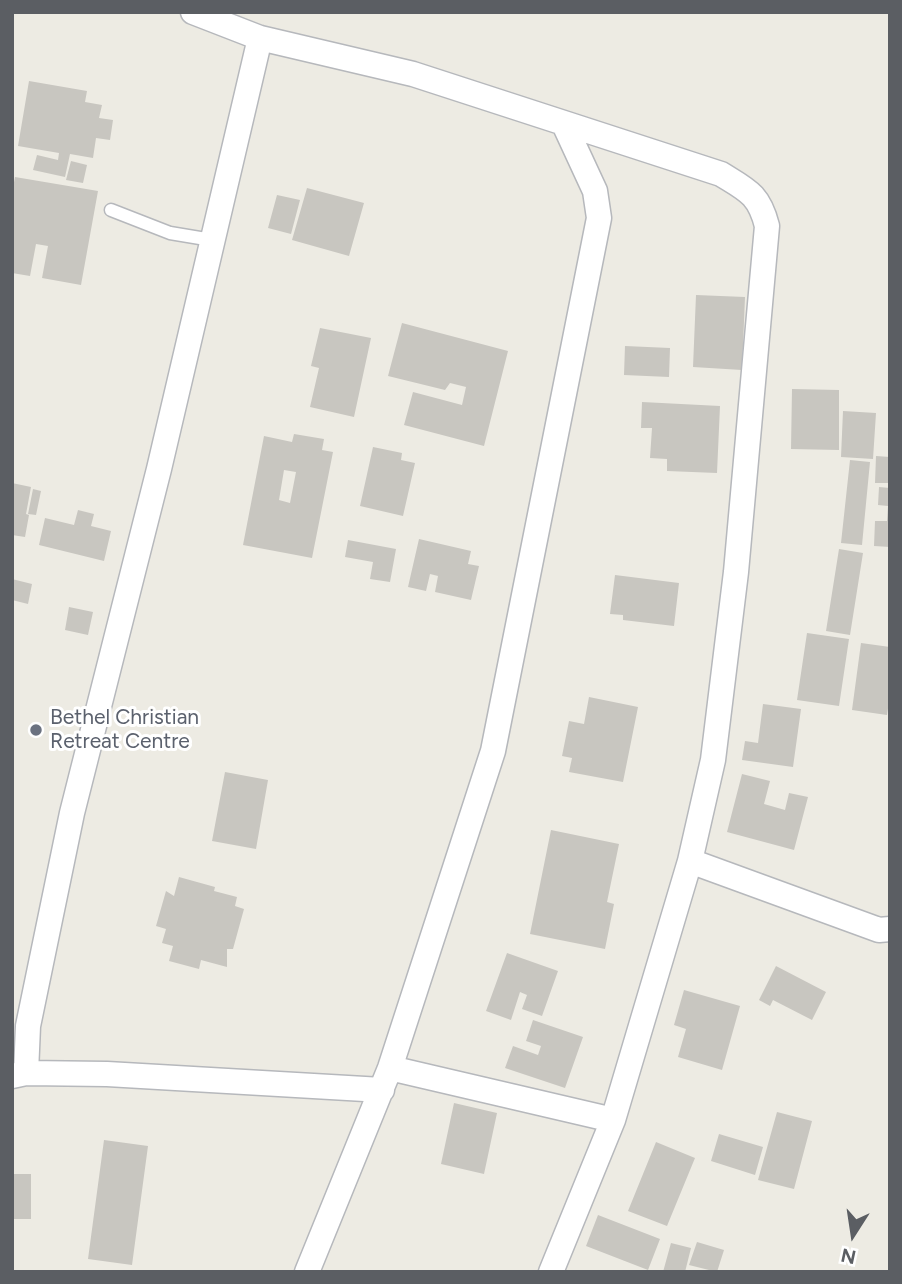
<!DOCTYPE html>
<style>
body{margin:0}
#map{position:relative;width:902px;height:1284px;overflow:hidden;background:#edebe3;font-family:Figtree,sans-serif}
canvas{display:block}
.frame{position:absolute;inset:0;border:14px solid #5b5e63;pointer-events:none}
.north{position:absolute;left:818px;top:1200px;width:70px;height:70px;-webkit-text-stroke:5px #fff;paint-order:stroke;rotate:192deg;font-size:19px;font-weight:700;line-height:28px;text-align:center;color:#5b5e63}
.north::after{content:'';display:block;margin:auto;width:24px;height:32px;background:#5b5e63;clip-path:polygon(50% 0,100% 100%,50% 72%,0 100%)}
</style>
<div id="map">
<canvas width="902" height="1284"></canvas>
<div class="frame"></div>
<div class="north">N</div>
</div>
<script>
const ctx = document.querySelector('canvas').getContext('2d');
ctx.lineJoin = 'round';
function fillPath(path, color) { ctx.fillStyle = color; ctx.fill(path, 'evenodd'); }
function strokePath(path, color, width, dash) { ctx.strokeStyle = color; ctx.lineWidth = width; ctx.lineCap = dash ? 'butt' : 'round'; ctx.setLineDash(dash || []); ctx.stroke(path); }
function label(font, color, halo, rows, align = 'center') {
  ctx.font = font + ' Figtree,sans-serif'; ctx.lineWidth = 6; ctx.setLineDash([]); ctx.textBaseline = 'middle'; ctx.strokeStyle = halo; ctx.fillStyle = color; for (const [text, x, y, turn = 0] of rows) {
    ctx.save(); ctx.translate(x, y); ctx.rotate((+turn || 0) * Math.PI / 180); ctx.textAlign = isNaN(turn) ? turn : align; if (halo) ctx.strokeText(text, 0, 0); ctx.fillText(text, 0, 0); ctx.restore();
  }
}
const building = new Path2D(`
 M 29,81 L 87,91 L 85,102 L 102,105 L 99,118 L 113,120 L 110,140 L 96,138 L 93,158 L 70,154 L 65,177 L 33,170 L 37,155 L 58,160 L 59,153 L 18,146 Z
 M 71,161 L 87,165 L 83,183 L 66,180 Z
 M 15,177 L 98,191 L 81,285 L 42,278 L 48,246 L 36,244 L 30,276 L 12,273 L 12,193 Z
 M 307,188 L 364,203 L 349,256 L 292,240 Z
 M 277,195 L 300,200 L 291,234 L 268,228 Z
 M 696,295 L 745,297 L 742,370 L 693,367 Z
 M 402,323 L 508,351 L 484,446 L 404,425 L 413,392 L 462,405 L 466,387 L 450,383 L 445,390 L 388,376 Z
 M 320,328 L 371,338 L 354,417 L 310,407 L 319,368 L 311,366 Z
 M 625,346 L 670,348 L 669,377 L 624,375 Z
 M 792,389 L 839,390 L 839,450 L 791,449 Z
 M 642,402 L 720,406 L 717,473 L 667,471 L 667,459 L 650,458 L 652,428 L 641,428 Z
 M 843,411 L 876,413 L 873,459 L 841,457 Z
 M 294,434 L 324,439 L 322,450 L 333,452 L 312,558 L 243,545 L 264,436 L 292,442 ZM 284,470 L 296,472 L 290,503 L 279,500 Z
 M 373,447 L 402,453 L 401,460 L 415,463 L 403,516 L 360,506 Z
 M 876,456 L 890,457 L 890,483 L 875,483 Z
 M 850,460 L 870,462 L 862,545 L 841,543 Z
 M 12,483 L 31,487 L 26,514 L 29,515 L 25,537 L 12,535 Z
 M 879,487 L 890,488 L 890,547 L 874,546 L 875,521 L 887,521 L 888,506 L 878,505 Z
 M 33,489 L 41,491 L 36,515 L 28,514 Z
 M 78,510 L 94,514 L 91,526 L 111,531 L 104,561 L 39,545 L 45,518 L 74,525 Z
 M 419,539 L 471,551 L 468,564 L 479,566 L 471,600 L 435,592 L 438,576 L 430,574 L 426,591 L 408,587 Z
 M 348,540 L 396,549 L 390,582 L 370,579 L 373,562 L 345,557 Z
 M 839,549 L 863,553 L 850,635 L 826,631 Z
 M 615,575 L 679,583 L 674,626 L 623,620 L 623,615 L 610,614 Z
 M 12,579 L 32,584 L 28,604 L 12,600 Z
 M 69,607 L 93,612 L 88,635 L 65,630 Z
 M 807,633 L 849,639 L 839,706 L 797,700 Z
 M 861,643 L 890,647 L 890,695 L 887,715 L 852,710 Z
 M 589,697 L 638,707 L 623,782 L 569,772 L 572,758 L 562,756 L 569,721 L 584,724 Z
 M 763,704 L 801,709 L 793,767 L 742,760 L 745,741 L 758,743 Z
 M 225,772 L 268,780 L 256,849 L 212,841 Z
 M 742,774 L 770,781 L 764,804 L 785,810 L 789,793 L 808,797 L 794,850 L 727,832 Z
 M 551,830 L 619,844 L 607,902 L 614,904 L 605,949 L 530,934 Z
 M 179,877 L 215,887 L 214,891 L 237,897 L 235,906 L 244,909 L 233,949 L 227,949 L 227,967 L 201,960 L 199,969 L 169,961 L 173,946 L 162,943 L 166,929 L 156,926 L 166,891 L 174,896 Z
 M 507,953 L 558,971 L 542,1016 L 522,1009 L 527,995 L 520,992 L 511,1020 L 486,1011 Z
 M 776,966 L 826,992 L 812,1020 L 773,1000 L 770,1006 L 759,1000 Z
 M 684,990 L 740,1006 L 722,1070 L 678,1057 L 686,1029 L 674,1025 Z
 M 533,1020 L 583,1037 L 565,1088 L 505,1068 L 513,1046 L 538,1055 L 541,1046 L 526,1041 Z
 M 454,1103 L 497,1113 L 484,1174 L 441,1164 Z
 M 777,1112 L 812,1121 L 794,1189 L 758,1180 Z
 M 719,1134 L 763,1147 L 755,1175 L 711,1161 Z
 M 104,1140 L 148,1146 L 132,1265 L 88,1259 Z
 M 656,1142 L 695,1158 L 667,1226 L 628,1211 Z
 M 12,1174 L 31,1174 L 31,1219 L 12,1219 Z
 M 598,1215 L 660,1239 L 648,1270 L 586,1246 Z
 M 697,1242 L 724,1250 L 717,1272 L 689,1265 Z
 M 671,1243 L 691,1248 L 685,1272 L 663,1272 Z`);
const service = new Path2D(`
 M 111,210 L 170,233 L 212,240`);
const minor = new Path2D(`
 M 193,12 L 260,38 L 413,74 L 721,174 C 747,190 759,194 767,226 L 736,572 L 713,760 L 690,861 L 613,1120 L 551,1272
 M 690,861 L 879,930 L 890,929
 M 390,1068 L 613,1120
 M 26,1073 L 28,1026 L 72,813 L 159,469 L 260,38
 M 12,1076 L 26,1073 L 107,1074 L 382,1090
 M 307,1272 L 390,1068 L 493,751 L 599,218 L 595,191 L 564,124`);
const markers = [
 [36,730,7,"#6b7280"]
];
const worshipNames = [
 ["Bethel Christian",50,718],
 ["Retreat Centre",50,742]
];
fillPath(building, '#c8c6c0');
strokePath(service, '#b6b8bc', 15);
strokePath(minor, '#b6b8bc', 27);
strokePath(service, '#fff', 12);
strokePath(minor, '#fff', 24);
for (const [x, y, r, color] of markers) { const dot = new Path2D(); dot.arc(x, y, r, 0, 2 * Math.PI); ctx.fillStyle = color; ctx.fill(dot); strokePath(dot, '#fff', 2.5); }
label('21px', '#5b616d', '#fff', worshipNames, 'left');
</script>
